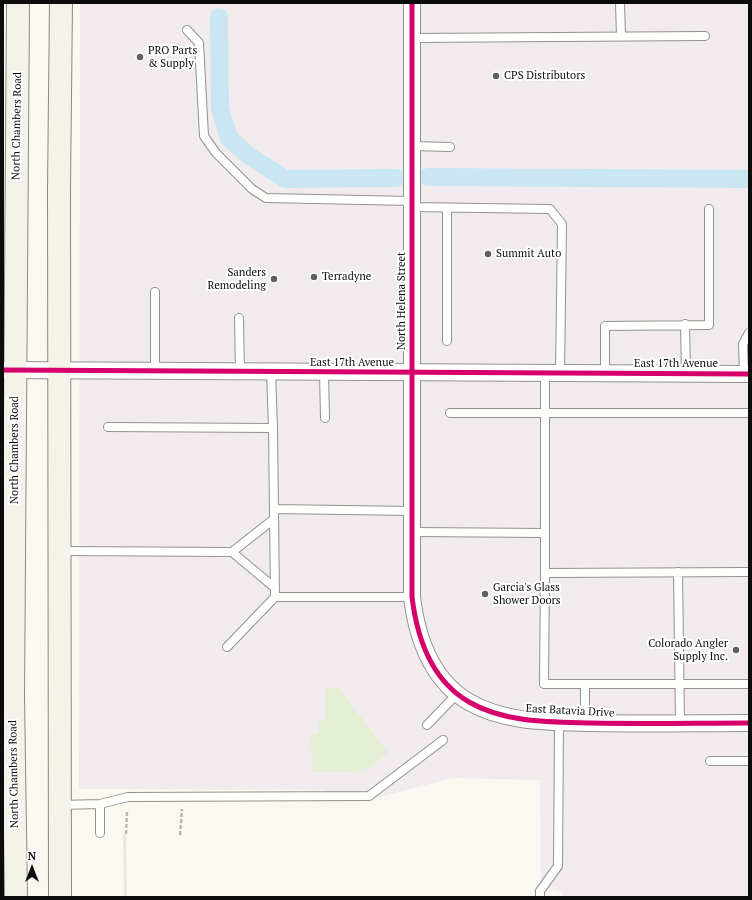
<!DOCTYPE html>
<style>
body{margin:0}
#map{position:relative;width:752px;height:900px;overflow:hidden;background:#faf8f1;font-family:"PT Serif",serif}
canvas{display:block}
.frame{position:absolute;inset:0;border:4px solid #0c0c0c;pointer-events:none}
.north{position:absolute;left:12px;top:848px;width:40px;height:40px;-webkit-text-stroke:3px #fff;paint-order:stroke;rotate:0deg;font-size:11px;font-weight:700;line-height:16px;text-align:center;color:#0c0c0c}
.north::after{content:'';display:block;margin:auto;width:14px;height:18px;background:#0c0c0c;clip-path:polygon(50% 0,100% 100%,50% 72%,0 100%)}
</style>
<div id="map">
<canvas width="752" height="900"></canvas>
<div class="frame"></div>
<div class="north">N</div>
</div>
<script>
const ctx = document.querySelector('canvas').getContext('2d');
ctx.lineJoin = 'round';
function fillPath(path, color) { ctx.fillStyle = color; ctx.fill(path, 'evenodd'); }
function strokePath(path, color, width, dash) { ctx.strokeStyle = color; ctx.lineWidth = width; ctx.lineCap = dash ? 'butt' : 'round'; ctx.setLineDash(dash || []); ctx.stroke(path); }
function label(font, color, halo, rows, align = 'center') {
  ctx.font = font + ' "PT Serif",serif'; ctx.lineWidth = 4; ctx.setLineDash([]); ctx.textBaseline = 'middle'; ctx.strokeStyle = halo; ctx.fillStyle = color; for (const [text, x, y, turn = 0] of rows) {
    ctx.save(); ctx.translate(x, y); ctx.rotate((+turn || 0) * Math.PI / 180); ctx.textAlign = isNaN(turn) ? turn : align; if (halo) ctx.strokeText(text, 0, 0); ctx.fillText(text, 0, 0); ctx.restore();
  }
}
const industrial = new Path2D(`
 M 80,3 L 749,3 L 749,897 L 562,897 L 562,892 L 541,887 L 540,780 L 452,778 L 372,799 L 324,799 L 324,790 L 79,789 Z`);
const green = new Path2D(`
 M 338,688 L 388,752 L 370,767 L 355,772 L 312,772 L 311,734 L 318,734 L 319,721 L 325,720 L 325,689 Z`);
const plaza = new Path2D(`
 M 123,834 L 126,834 L 127,897 L 124,897 Z`);
const canal = new Path2D(`
 M 219,17 L 220,109 L 229,138 L 248,155 L 285,179 L 396,178
 M 428,177 L 749,179`);
const path = new Path2D(`
 M 126,834 L 127,811
 M 180,835 L 182,809`);
const lane = new Path2D(`
 M 620,3 L 621,36
 M 187,30 L 199,43 L 204,136 L 216,153 L 252,189 L 266,198 L 412,201
 M 412,38 L 705,36
 M 412,146 L 450,147
 M 412,207 L 550,209 L 562,224 L 560,374
 M 447,208 L 447,341
 M 155,292 L 155,371
 M 239,318 L 240,372
 M 685,324 L 686,374
 M 271,372 L 273,428
 M 324,373 L 325,418
 M 545,373 L 545,573 L 749,572
 M 605,374 L 605,326 L 709,325 L 709,209
 M 744,374 L 743,344 L 749,333
 M 450,413 L 749,413
 M 108,427 L 273,428 L 275,597 L 412,597
 M 274,509 L 413,511
 M 413,532 L 545,533
 M 60,551 L 232,552 L 274,519
 M 232,552 L 275,588
 M 678,572 L 680,723
 M 545,573 L 544,684 L 749,684
 M 227,647 L 275,597
 M 585,723 L 585,684
 M 427,725 L 458,693
 M 710,761 L 749,761
 M 100,804 L 100,833
 M 60,805 L 100,804 L 128,797 L 369,796 L 443,740
 M 540,897 L 540,891 L 558,866 L 559,722`);
const street = new Path2D(`
 M 412,3 L 412,597 C 417,638 431,680 469,702 C 505,723 551,722 591,723 C 643,724 696,723 749,723
 M 3,370 L 749,374`);
const secondary = new Path2D(`
 M 16,897 L 13,696 L 18,3
 M 60,897 L 59,189 L 61,3`);
const cycleway = new Path2D(`
 M 412,3 L 412,597 C 417,638 431,680 469,702 C 505,723 551,722 591,723 C 643,724 696,723 749,723
 M 3,370 L 749,374`);
const markers = [
 [140,57,4,"#5f5f5c"],
 [496,76,4,"#5f5f5c"],
 [488,254,4,"#5f5f5c"],
 [314,277,4,"#5f5f5c"],
 [274,279,4,"#5f5f5c"],
 [485,594,4,"#5f5f5c"],
 [736,650,4,"#5f5f5c"]
];
const poiNames = [
 ["PRO Parts",148,51],
 ["& Supply",148,64],
 ["CPS Distributors",504,76],
 ["Summit Auto",496,254],
 ["Sanders",266,273,"right"],
 ["Remodeling",266,286,"right"],
 ["Terradyne",322,277],
 ["Garcia's Glass",493,588],
 ["Shower Doors",493,601],
 ["Colorado Angler",728,644,"right"],
 ["Supply Inc.",728,657,"right"]
];
const streetNames = [
 ["North Chambers Road",17,126,-89],
 ["North Helena Street",402,301,-90],
 ["East 17th Avenue",352,363],
 ["East 17th Avenue",676,364],
 ["North Chambers Road",15,450,-90],
 ["East Batavia Drive",570,711,3],
 ["North Chambers Road",14,774,-91]
];
fillPath(industrial, '#f1ebee');
fillPath(green, '#e4eed2');
fillPath(plaza, '#eae6dd');
strokePath(canal, '#cae6f2', 18);
strokePath(lane, '#93928f', 10);
strokePath(street, '#93928f', 18);
strokePath(secondary, '#8a8986', 24);
strokePath(path, '#b7b7b6', 2.5, [4, 2]);
strokePath(lane, '#fefefd', 8);
strokePath(street, '#fefefd', 16);
strokePath(secondary, '#f4f2e9', 22);
strokePath(cycleway, '#d6006c', 5);
for (const [x, y, r, color] of markers) { const dot = new Path2D(); dot.arc(x, y, r, 0, 2 * Math.PI); ctx.fillStyle = color; ctx.fill(dot); strokePath(dot, '#fff', 1.5); }
label('11px', '#0c0c0c', '#fff', poiNames, 'left');
label('11px', '#0c0c0c', '#fff', streetNames);
</script>
